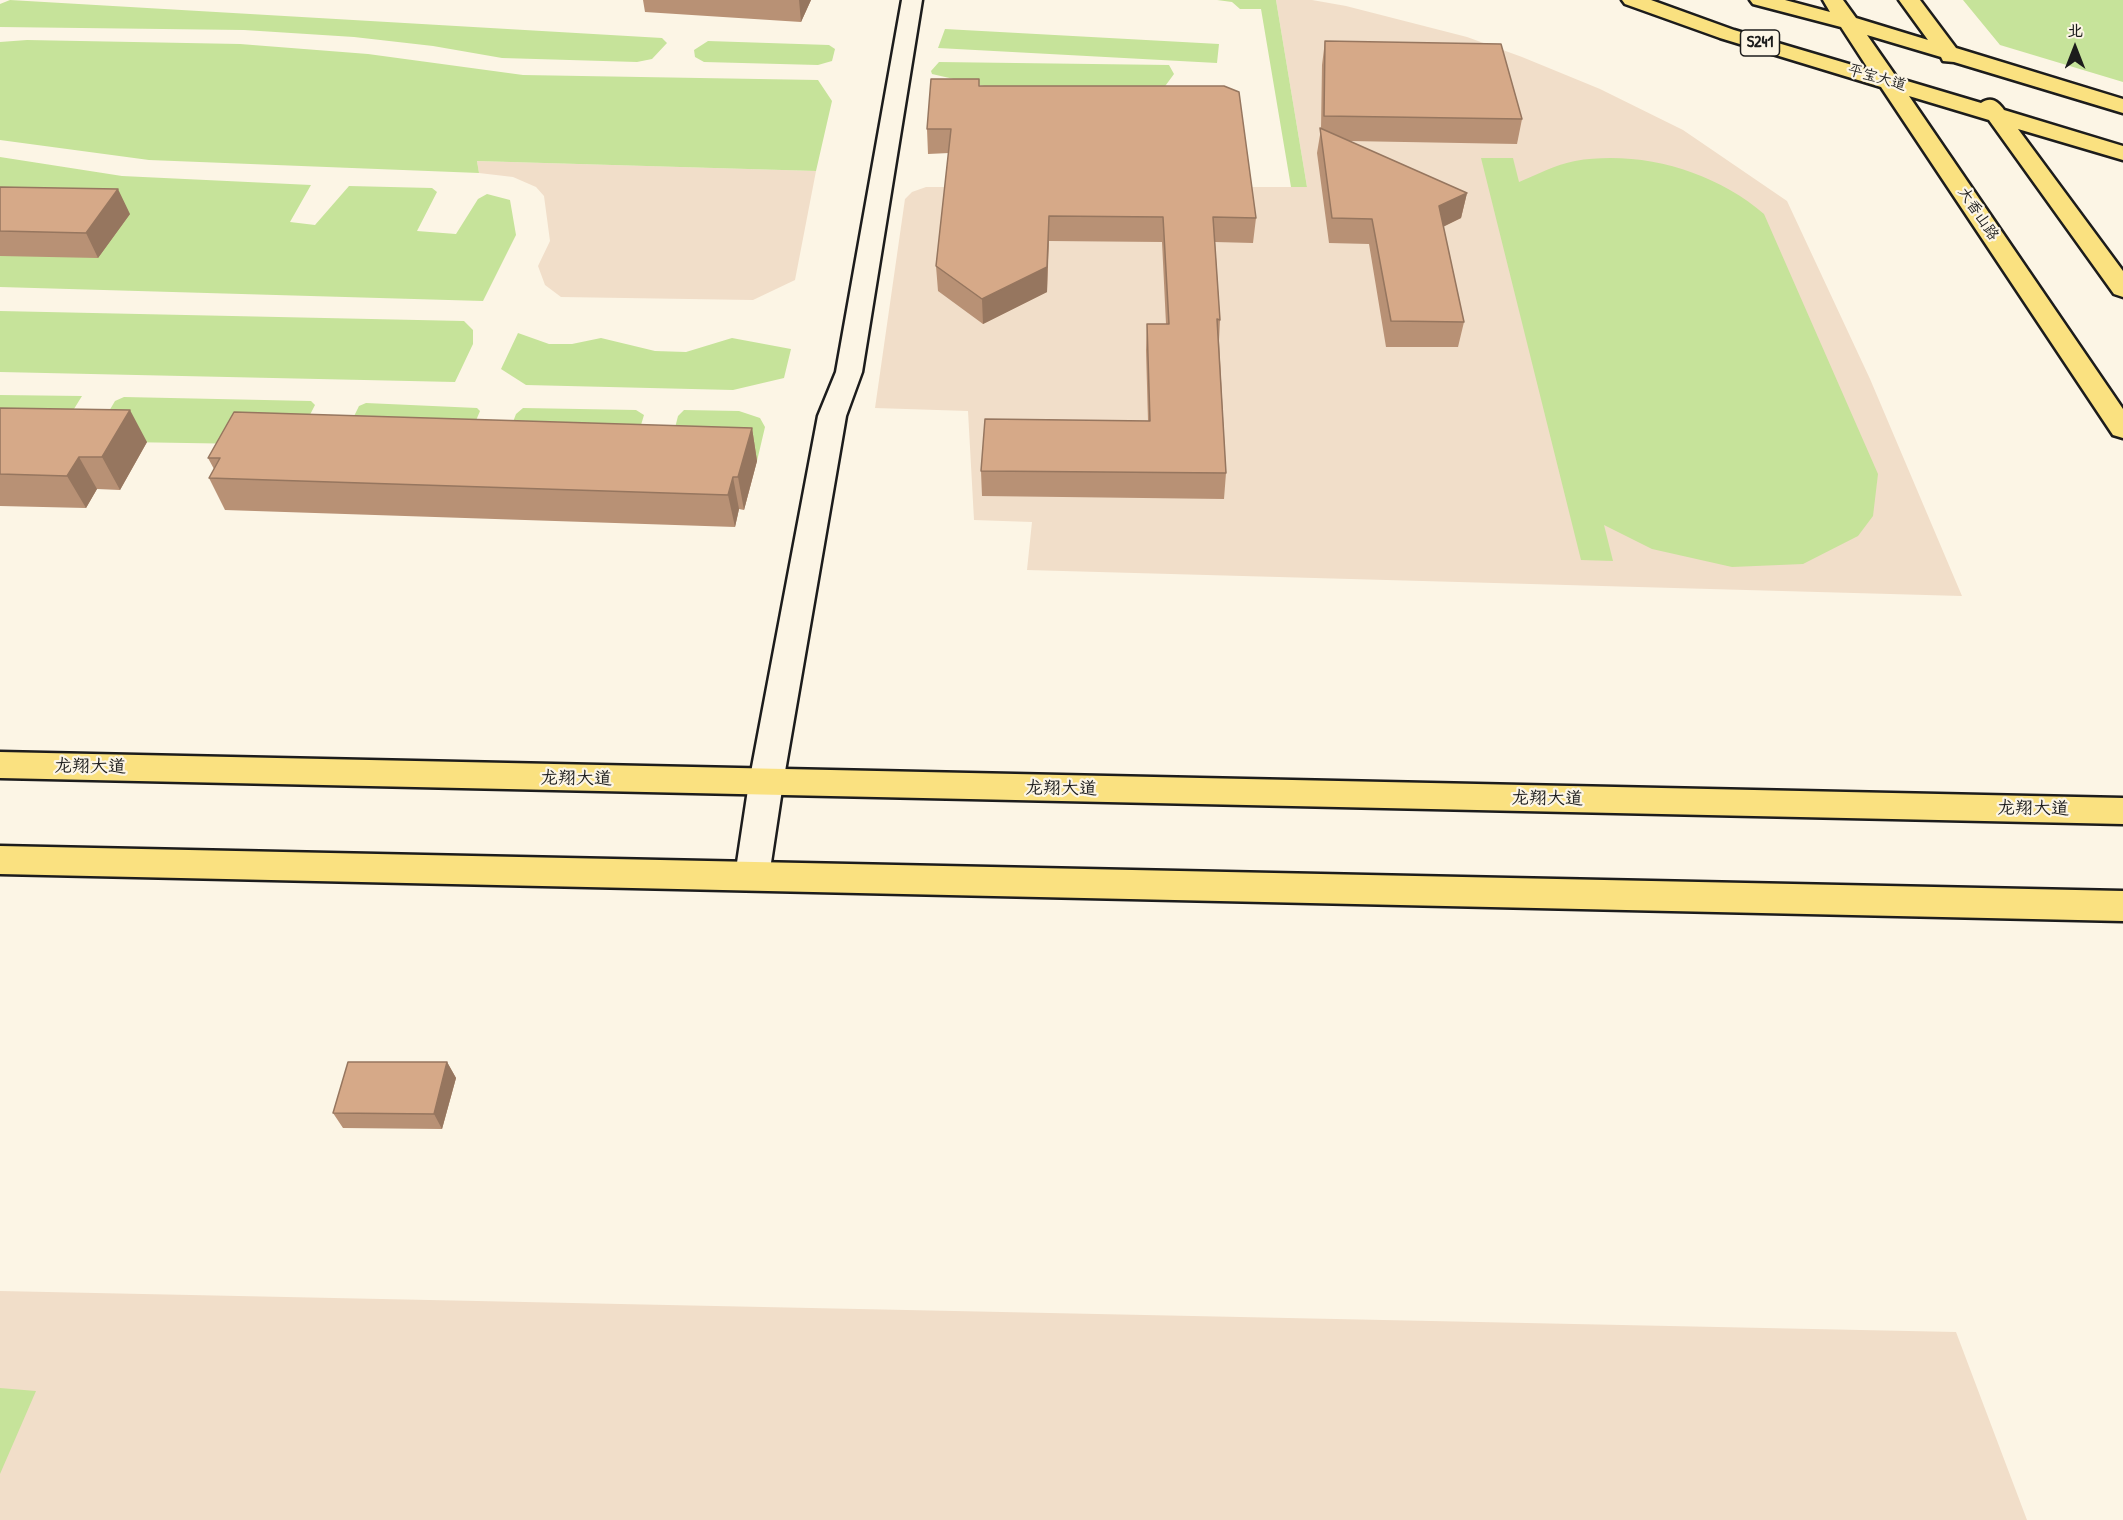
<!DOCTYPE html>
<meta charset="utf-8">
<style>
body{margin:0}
#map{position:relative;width:2123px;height:1520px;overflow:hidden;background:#fcf5e5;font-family:"Patrick Hand","LXGW WenKai TC",sans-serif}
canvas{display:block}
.north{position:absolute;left:2045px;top:18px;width:60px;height:60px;-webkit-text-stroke:4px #fcf5e5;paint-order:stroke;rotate:0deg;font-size:16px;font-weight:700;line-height:24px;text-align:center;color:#1c1c1c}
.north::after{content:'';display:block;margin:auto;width:21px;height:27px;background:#1c1c1c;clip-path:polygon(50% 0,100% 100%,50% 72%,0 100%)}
</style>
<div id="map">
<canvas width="2123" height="1520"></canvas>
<div class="north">北</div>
</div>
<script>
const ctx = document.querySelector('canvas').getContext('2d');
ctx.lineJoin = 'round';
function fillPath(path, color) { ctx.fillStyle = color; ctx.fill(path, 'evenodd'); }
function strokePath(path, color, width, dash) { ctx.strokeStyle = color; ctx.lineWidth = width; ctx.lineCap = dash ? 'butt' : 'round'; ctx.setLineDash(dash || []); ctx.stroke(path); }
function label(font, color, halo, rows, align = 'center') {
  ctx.font = font + ' "Patrick Hand","LXGW WenKai TC",sans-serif'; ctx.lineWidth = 4.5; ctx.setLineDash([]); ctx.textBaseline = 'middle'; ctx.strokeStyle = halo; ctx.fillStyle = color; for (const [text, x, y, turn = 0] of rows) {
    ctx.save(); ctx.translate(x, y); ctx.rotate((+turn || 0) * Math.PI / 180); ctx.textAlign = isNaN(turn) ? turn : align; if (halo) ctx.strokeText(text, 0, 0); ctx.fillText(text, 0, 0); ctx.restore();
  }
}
const built = new Path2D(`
 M 1276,0 L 1312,0 L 1346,6 L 1467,37 L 1522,57 L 1600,89 L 1683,130 L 1787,201 L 1870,379 L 1962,596 L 1027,570 L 1032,522 L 974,520 L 968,411 L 875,408 L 905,199 L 912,192 L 926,187 L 1307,187 Z
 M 477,161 L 816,171 L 795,280 L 753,300 L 561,297 L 545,285 L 538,266 L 550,241 L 544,196 L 536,187 L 513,177 L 479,173 Z
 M 0,1291 L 1956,1332 L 2027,1520 L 0,1520 Z`);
const green = new Path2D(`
 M 10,0 L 662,38 L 667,43 L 652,59 L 637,62 L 502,58 L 433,46 L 354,37 L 244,30 L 0,27 L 0,4 Z
 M 1217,0 L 1276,0 L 1307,187 L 1291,187 L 1261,9 L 1240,9 L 1232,2 Z
 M 1963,0 L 2123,0 L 2123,82 L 2000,45 Z
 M 945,29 L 1219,44 L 1217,63 L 938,48 Z
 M 27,40 L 240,44 L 368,54 L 523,75 L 818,80 L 832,101 L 816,171 L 477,161 L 479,173 L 149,160 L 0,140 L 0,42 Z
 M 708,41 L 829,45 L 835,49 L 832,61 L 818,65 L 704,62 L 695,57 L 694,50 Z
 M 939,62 L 1169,65 L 1174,74 L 1163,89 L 993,88 L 932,74 L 931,71 Z
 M 0,157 L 122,176 L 311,185 L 290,222 L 315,225 L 349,186 L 432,188 L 437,192 L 417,231 L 456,234 L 478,199 L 487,194 L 510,200 L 516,235 L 483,301 L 0,287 Z
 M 1481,158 L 1513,158 L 1519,182 C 1538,174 1555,165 1575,161 C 1641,150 1714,171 1764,214 L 1878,474 L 1873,516 L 1858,536 L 1803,564 L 1732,567 L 1652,549 L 1604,525 L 1613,561 L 1581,560 Z
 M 0,311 L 464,321 L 473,330 L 473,344 L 455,382 L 0,372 Z
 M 518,333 L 549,344 L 572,344 L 601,338 L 655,351 L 686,352 L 732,338 L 791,349 L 784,378 L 733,390 L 526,385 L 501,369 Z
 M 0,395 L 82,396 L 56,438 L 92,440 L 115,401 L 124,397 L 311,401 L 315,405 L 295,444 L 339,447 L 359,406 L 366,403 L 477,408 L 480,411 L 464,449 L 502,451 L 516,414 L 523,408 L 636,410 L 644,415 L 632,455 L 668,456 L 678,416 L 684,410 L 739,411 L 760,418 L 765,427 L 757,461 L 249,444 L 0,440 Z
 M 0,1388 L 36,1391 L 0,1474 Z`);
const minor = new Path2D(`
 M 902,0 L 922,0 L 862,372 L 846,416 L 783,783 L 769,876 L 764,886 L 752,890 L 740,886 L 735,876 L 749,783 L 818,416 L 836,372 Z`);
const major = new Path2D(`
 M 1622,0 L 1651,0 L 1734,30 L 1869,70 L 1841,27 L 1753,4 L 1750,0 L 1785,0 L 1830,12 L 1823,0 L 1843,0 L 1856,18 L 1928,40 L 1899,0 L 1920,0 L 1956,48 L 2123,99 L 2123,113 L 1954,62 L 1943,61 L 1941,57 L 1867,35 L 1897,78 L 1981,103 C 1991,96 1998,101 2004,110 L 2123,146 L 2123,160 L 2018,129 L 2123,271 L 2123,297 L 2114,294 L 1989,120 L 1909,96 L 2123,409 L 2123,438 L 2113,435 L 1881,87 L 1720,38 L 1625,4 Z
 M 0,752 L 2123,798 L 2123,824 L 0,778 Z
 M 0,846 L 2123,891 L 2123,921 L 0,874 Z`);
const wall = new Path2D(`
 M 643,0 L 811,0 L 801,22 L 645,12 Z
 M 1325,41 L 1522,119 L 1517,144 L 1349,141 L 1467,193 L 1461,218 L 1443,227 L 1464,322 L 1458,347 L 1386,347 L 1369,244 L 1329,243 L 1317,153 L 1321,129 L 1322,65 Z
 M 979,79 L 979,86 L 1256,218 L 1253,243 L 1215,242 L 1220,320 L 1219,341 L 1226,473 L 1224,499 L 982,496 L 981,471 L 1148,421 L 1146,350 L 1147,324 L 1166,324 L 1162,242 L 1049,241 L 1047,292 L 983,324 L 938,291 L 936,266 L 949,153 L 928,154 L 927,129 Z
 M 0,187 L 130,214 L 98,258 L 0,256 Z
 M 0,408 L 147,442 L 120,490 L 97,489 L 86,508 L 0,506 Z
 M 752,428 L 757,461 L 744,510 L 739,509 L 735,527 L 225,510 L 209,478 L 214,469 L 208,458 Z
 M 447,1062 L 456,1078 L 442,1129 L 343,1128 L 333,1113 Z`);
const shadedWall = new Path2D(`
 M 799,0 L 811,0 L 801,22 Z
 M 118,189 L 130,214 L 98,258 L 86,233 Z
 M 1467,193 L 1461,218 L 1434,231 L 1439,206 Z
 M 1049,216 L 1047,292 L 983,324 L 982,299 Z
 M 130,410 L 147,442 L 120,490 L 102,457 Z
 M 752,428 L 757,461 L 744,510 L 738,477 Z
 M 79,457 L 97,489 L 86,508 L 67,476 Z
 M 733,477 L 739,509 L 735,527 L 728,495 Z
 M 447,1062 L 456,1078 L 442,1129 L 434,1114 Z`);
const building = new Path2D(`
 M 1325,41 L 1501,44 L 1522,119 L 1324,116 Z
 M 931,79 L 979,79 L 979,86 L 1224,86 L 1239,92 L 1256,218 L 1213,217 L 1220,320 L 1217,319 L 1226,473 L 981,471 L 985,419 L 1150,421 L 1147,324 L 1169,324 L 1163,217 L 1049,216 L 1047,267 L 982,299 L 936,266 L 951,129 L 927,129 Z
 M 1320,128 L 1467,193 L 1439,206 L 1464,322 L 1391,321 L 1372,219 L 1332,218 Z
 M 0,187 L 118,189 L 86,233 L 0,231 Z
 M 0,408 L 130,410 L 102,457 L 79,457 L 67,476 L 0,474 Z
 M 234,412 L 752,428 L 738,477 L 733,477 L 728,495 L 209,478 L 220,458 L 208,458 Z
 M 348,1062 L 447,1062 L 434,1114 L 333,1113 Z`);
const farStreetnames = [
 ["平宝大道",1877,78,16],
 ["大香山路",1978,214,56]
];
const shields = [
 [1760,43,39]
];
const shieldNames = [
 ["S241",1760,43]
];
const streetNames = [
 ["龙翔大道",90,767,1],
 ["龙翔大道",576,779,1],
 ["龙翔大道",1061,789,1],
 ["龙翔大道",1547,799,1],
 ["龙翔大道",2033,809,1]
];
fillPath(built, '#f1dec9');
fillPath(green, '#c6e39a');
strokePath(minor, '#1c1c1c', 5);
strokePath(major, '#1c1c1c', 5);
fillPath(minor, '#fcf5e5');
fillPath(major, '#fae180');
fillPath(wall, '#b89175');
fillPath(shadedWall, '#96765f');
fillPath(building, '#d6a988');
strokePath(building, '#96765f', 1.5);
label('15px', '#1c1c1c', '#fcf5e5', farStreetnames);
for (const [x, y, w] of shields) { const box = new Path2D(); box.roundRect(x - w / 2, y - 13, w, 26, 4.5); ctx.fillStyle = '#fcf5e5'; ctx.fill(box); strokePath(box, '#1c1c1c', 1.5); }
label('bold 16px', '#1c1c1c', null, shieldNames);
label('18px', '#1c1c1c', '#fcf5e5', streetNames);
</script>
